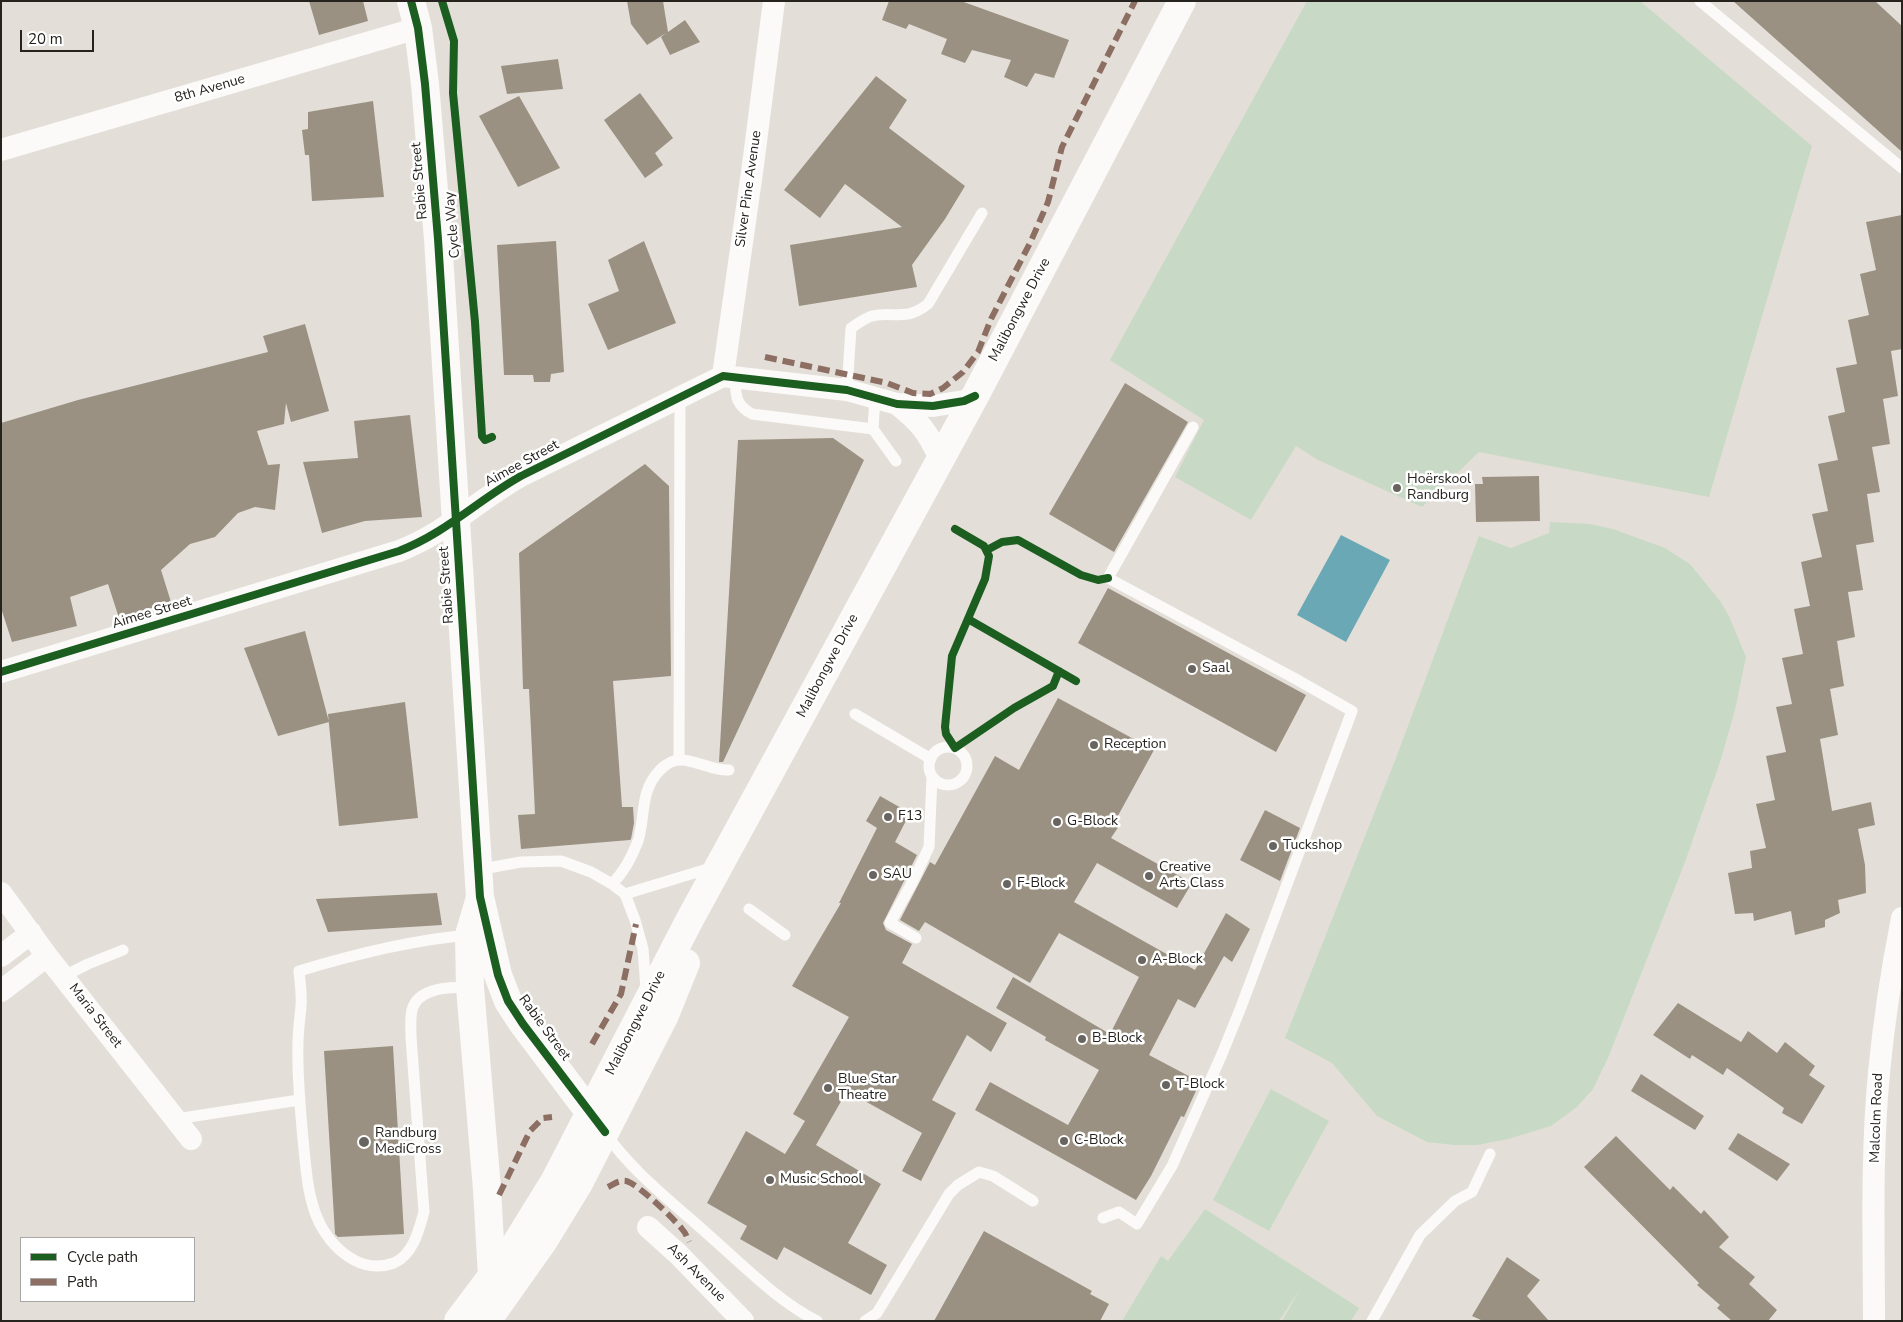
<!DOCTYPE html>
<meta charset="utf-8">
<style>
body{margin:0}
#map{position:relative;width:1903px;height:1322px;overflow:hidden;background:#e3dfd8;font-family:"Nunito Sans",sans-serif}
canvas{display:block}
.frame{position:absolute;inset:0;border:2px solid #26231f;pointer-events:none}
.legend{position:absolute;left:20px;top:1237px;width:175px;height:65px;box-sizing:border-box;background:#fff;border:1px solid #a8a7a5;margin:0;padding:6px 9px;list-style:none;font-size:15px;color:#26231f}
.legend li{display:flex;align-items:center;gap:10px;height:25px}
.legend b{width:25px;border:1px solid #a8a7a5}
.scale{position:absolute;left:20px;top:30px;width:74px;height:22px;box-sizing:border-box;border:2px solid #26231f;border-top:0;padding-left:6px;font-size:15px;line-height:18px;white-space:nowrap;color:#26231f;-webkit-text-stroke:4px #fff;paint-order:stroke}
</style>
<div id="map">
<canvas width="1903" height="1322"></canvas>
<div class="frame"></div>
<ul class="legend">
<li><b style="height:6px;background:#1b5e20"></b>Cycle path</li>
<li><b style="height:6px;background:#8d6e63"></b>Path</li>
</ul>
<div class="scale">20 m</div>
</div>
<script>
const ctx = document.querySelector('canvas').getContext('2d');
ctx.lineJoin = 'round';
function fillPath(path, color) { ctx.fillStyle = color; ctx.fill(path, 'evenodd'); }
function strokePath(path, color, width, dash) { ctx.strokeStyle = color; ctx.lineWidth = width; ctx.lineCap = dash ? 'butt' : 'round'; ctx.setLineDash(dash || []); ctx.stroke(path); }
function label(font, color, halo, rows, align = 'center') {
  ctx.font = font + ' "Nunito Sans",sans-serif'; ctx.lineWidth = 5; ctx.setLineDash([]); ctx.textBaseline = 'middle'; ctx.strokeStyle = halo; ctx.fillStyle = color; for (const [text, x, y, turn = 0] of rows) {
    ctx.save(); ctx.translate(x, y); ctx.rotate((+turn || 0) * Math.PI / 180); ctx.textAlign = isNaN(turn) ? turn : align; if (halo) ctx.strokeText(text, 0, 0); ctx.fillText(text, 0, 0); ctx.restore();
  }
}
const green = new Path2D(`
 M 1307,1 L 1640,1 L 1812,146 L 1709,497 L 1479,452 L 1422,507 L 1318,460 L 1296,446 L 1251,520 L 1175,477 L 1204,420 L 1110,360 Z
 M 1550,522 L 1590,524 L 1613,529 L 1665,548 L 1690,564 L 1720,601 L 1729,616 L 1746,657 L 1735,710 L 1721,759 L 1685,862 L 1608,1058 L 1593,1089 L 1577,1107 L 1551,1126 L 1508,1139 L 1477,1145 L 1454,1145 L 1427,1142 L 1377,1116 L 1332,1063 L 1285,1038 L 1396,758 L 1479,536 L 1511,548 L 1549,533 Z
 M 1271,1089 L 1329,1121 L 1269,1231 L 1213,1200 Z
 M 1205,1209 L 1359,1308 L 1351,1321 L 1282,1321 L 1300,1289 L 1279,1321 L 1122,1321 L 1161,1256 L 1168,1261 Z`);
const water = new Path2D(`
 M 1341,535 L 1390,560 L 1346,642 L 1297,615 Z`);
const building = new Path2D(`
 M 309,1 L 363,1 L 368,21 L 319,35 Z
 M 627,1 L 663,1 L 668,32 L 685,20 L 700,42 L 670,55 L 661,37 L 666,33 L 647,45 L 631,24 Z
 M 889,1 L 961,1 L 1069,40 L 1054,78 L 1035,73 L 1027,87 L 1004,77 L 1011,60 L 972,50 L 965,63 L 941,54 L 947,39 L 909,24 L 906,29 L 882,20 Z
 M 1733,1 L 1875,1 L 1902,26 L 1902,152 Z
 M 558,59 L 563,89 L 507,94 L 501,66 Z
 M 876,76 L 907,100 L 889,128 L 965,186 L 945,219 L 912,265 L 917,287 L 799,306 L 790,245 L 902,227 L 845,184 L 820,218 L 784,190 Z
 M 640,93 L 673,138 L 655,153 L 663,165 L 645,178 L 604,120 Z
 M 519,96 L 560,168 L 518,187 L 479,116 Z
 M 373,101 L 384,197 L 312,201 L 309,155 L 305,155 L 302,130 L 308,129 L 308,112 Z
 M 1902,215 L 1902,349 L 1891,351 L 1898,396 L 1883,399 L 1890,444 L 1872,447 L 1880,492 L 1867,494 L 1874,542 L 1856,545 L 1863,590 L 1848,592 L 1855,637 L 1837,641 L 1844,686 L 1830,689 L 1838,735 L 1820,739 L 1832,811 L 1871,802 L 1875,825 L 1858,829 L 1865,865 L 1866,893 L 1838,900 L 1840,913 L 1825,920 L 1825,927 L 1795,935 L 1791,911 L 1754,921 L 1753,913 L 1735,914 L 1728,873 L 1752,868 L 1750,851 L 1766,848 L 1756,804 L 1775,800 L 1766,756 L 1786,752 L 1776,707 L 1792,704 L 1782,658 L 1803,654 L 1794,609 L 1810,606 L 1801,562 L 1822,557 L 1812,514 L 1828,511 L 1818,464 L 1838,460 L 1828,416 L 1845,412 L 1836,368 L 1857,364 L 1848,320 L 1869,315 L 1860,274 L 1876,270 L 1866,222 Z
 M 556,241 L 564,372 L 551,374 L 550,382 L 534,382 L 533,375 L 504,375 L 497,245 Z
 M 644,241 L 676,323 L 608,350 L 588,304 L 619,291 L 608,260 Z
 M 305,324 L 329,411 L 291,422 L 286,403 L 284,424 L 257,431 L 268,465 L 280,464 L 275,510 L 255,507 L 238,513 L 215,537 L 190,544 L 161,570 L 171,602 L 119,618 L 108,584 L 70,597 L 77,626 L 12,642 L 1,608 L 1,423 L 78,400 L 268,352 L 263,336 Z
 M 1125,383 L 1188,422 L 1114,552 L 1049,514 Z
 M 410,415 L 422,517 L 365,521 L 322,533 L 303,462 L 358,458 L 354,421 Z
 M 833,438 L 864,460 L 723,762 L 719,762 L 738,440 Z
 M 645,464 L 669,486 L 671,676 L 613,681 L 622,807 L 633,807 L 634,823 L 631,839 L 630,840 L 521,849 L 518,815 L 535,814 L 529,689 L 523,689 L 519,553 Z
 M 1539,476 L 1540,521 L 1476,522 L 1475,484 L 1483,484 L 1482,477 Z
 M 1108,588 L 1306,695 L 1276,752 L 1078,643 Z
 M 305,631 L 329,722 L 278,736 L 244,648 Z
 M 1058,698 L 1154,750 L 1114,823 L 1119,826 L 1111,838 L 1192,883 L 1177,908 L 1097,863 L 1074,902 L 1195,970 L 1226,913 L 1250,929 L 1232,962 L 1224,956 L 1195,1008 L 1178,999 L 1149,1055 L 1200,1082 L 1184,1117 L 1181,1116 L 1151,1176 L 1136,1200 L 975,1110 L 990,1082 L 1068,1125 L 1099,1070 L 1045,1040 L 1046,1037 L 996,1008 L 1013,977 L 1110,1034 L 1139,977 L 1059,933 L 1030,983 L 925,922 L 919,931 L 900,920 L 930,862 L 935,865 L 995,756 L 1019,770 Z
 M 405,702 L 418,818 L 339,826 L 328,714 Z
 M 880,796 L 910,813 L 895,842 L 917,855 L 883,923 L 886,930 L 912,944 L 902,963 L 1007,1023 L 991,1052 L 967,1035 L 932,1100 L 956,1113 L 921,1181 L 902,1171 L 922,1133 L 847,1091 L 816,1145 L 881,1184 L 848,1243 L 887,1265 L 871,1295 L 784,1247 L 777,1260 L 740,1239 L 747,1226 L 707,1203 L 746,1131 L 785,1154 L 805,1121 L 793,1114 L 849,1017 L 792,986 L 841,903 L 839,903 L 877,828 L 866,821 Z
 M 1265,810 L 1300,828 L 1280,881 L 1240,860 Z
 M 437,893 L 442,925 L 328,932 L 316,899 Z
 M 1678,1003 L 1741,1042 L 1748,1031 L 1777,1053 L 1785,1042 L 1815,1066 L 1809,1075 L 1825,1086 L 1802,1124 L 1782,1113 L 1784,1108 L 1727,1068 L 1723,1075 L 1692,1055 L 1690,1059 L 1653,1035 Z
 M 393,1046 L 404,1234 L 338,1237 L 335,1234 L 324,1051 Z
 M 1641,1074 L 1704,1116 L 1695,1130 L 1631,1091 Z
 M 1738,1133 L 1790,1164 L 1777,1181 L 1728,1149 Z
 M 1616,1136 L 1670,1190 L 1673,1186 L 1701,1214 L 1704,1210 L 1729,1237 L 1719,1247 L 1755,1277 L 1749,1284 L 1777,1310 L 1768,1321 L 1732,1321 L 1717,1308 L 1720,1305 L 1697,1285 L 1699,1283 L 1584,1167 Z
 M 984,1231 L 1092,1291 L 1090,1294 L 1109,1304 L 1100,1321 L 934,1321 Z
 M 1507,1257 L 1540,1280 L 1527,1296 L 1549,1321 L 1483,1321 L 1472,1316 Z`);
const lane = new Path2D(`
 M 1700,1 L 1902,168
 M 735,376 C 736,394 734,404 752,414 L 873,429
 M 847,390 L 851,328 C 857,324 865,318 872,316 C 894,311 905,322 928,304 L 982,213
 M 875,397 L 873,429 L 896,461
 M 855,714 L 931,759
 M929 766a19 19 0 1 1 38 0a19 19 0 1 1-38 0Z
 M 679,760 L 680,395
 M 477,870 L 521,862 L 561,861 L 591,872 L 612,884 L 625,894 L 635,920 L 643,949 L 646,989
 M 612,884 C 624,872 632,857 638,841 C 646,815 639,792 660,770 C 665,765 673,760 680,760 C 697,760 712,771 729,770
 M 625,894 L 714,867
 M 749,909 L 785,935
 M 469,935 C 411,940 355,954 299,971 C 300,982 302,994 301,1006 C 300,1018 298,1031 298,1044 C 297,1075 300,1107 303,1139 C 306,1167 307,1198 320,1224 C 328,1239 339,1252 354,1260 C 367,1267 380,1268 394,1263 C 413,1255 419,1230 424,1212 L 411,1037 C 411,1028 410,1019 412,1010 C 418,987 451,987 470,987
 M 916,938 L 890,923 L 913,881 L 929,847 L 932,777
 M 64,976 L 88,964 L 123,950
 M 176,1119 L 299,1100
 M 606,1134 C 634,1174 676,1205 712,1238 C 745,1267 778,1301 817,1321
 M 1103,1218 L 1119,1212 L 1137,1224 L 1172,1166 L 1222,1054 L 1241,1007 L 1352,711 L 1294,678 L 1108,578 L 1193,427
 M 865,1321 L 877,1313 L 949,1194 L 958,1185 L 979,1172 L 993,1176 L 1033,1201
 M 1372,1321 L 1420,1235 L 1455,1201 L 1472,1192 L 1490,1154`);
const street = new Path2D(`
 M 1,150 L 418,28
 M 723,376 L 753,165 L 774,1
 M 897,404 C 920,422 928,432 940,459
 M 1,672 L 399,551 C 446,533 478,500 521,476 L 723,376 L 847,390 L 897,404 L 933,406 L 964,401 L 975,396
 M 1,893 L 47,956 L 191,1139
 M 1,956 L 31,933
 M 1,991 L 47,956
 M 648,1227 L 678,1254 L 743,1321
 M 1874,1321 C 1874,1238 1871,1155 1879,1073 C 1884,1020 1892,969 1902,918`);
const secondary = new Path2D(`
 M 411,1 L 418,28 L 425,84 L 438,239 L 480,897 L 498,975 L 508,1001 L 523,1024 L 599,1125
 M 479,901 L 469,935 L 470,987 L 487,1189 L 492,1277
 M 458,1321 L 513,1248 L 555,1180 L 689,921 L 975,396 L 1182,1
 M 487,1321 L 543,1242 L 578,1185 L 665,1015 L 686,963`);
const quiet = new Path2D(`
 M 765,357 L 887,383 L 913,393 L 930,394 L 943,388 L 963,372 L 978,352 L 991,319 L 1031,241 L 1048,202 L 1062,147 L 1135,1
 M 592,1044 L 621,994 L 636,924
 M 608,1187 C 614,1184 619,1180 626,1181 C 637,1183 674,1219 682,1229 C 686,1233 687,1238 689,1242
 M 499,1195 L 530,1131 L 543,1118 L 552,1117`);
const cycleway = new Path2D(`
 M 411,1 L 418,28 L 425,84 L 438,239 L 480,897 L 498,975 L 508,1001 L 523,1024 L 605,1132
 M 442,1 L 454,41 L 453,93 L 475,322 L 482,436 L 485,440 L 492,437
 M 955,529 L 984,546 L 989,556 L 985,579 L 952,656 L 945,727 L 946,734 L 955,748 L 1014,708 L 1053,686 L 1059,671
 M 987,550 L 1002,542 L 1018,540 L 1081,575 L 1098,580 L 1108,578
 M 968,619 L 1076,681
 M 1,672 L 399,551 C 446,533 478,500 521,476 L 723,376 L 847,390 L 897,404 L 933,406 L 964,401 L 975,396`);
const markers = [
 [1397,488,5,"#686560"],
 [1192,669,5,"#686560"],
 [1094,745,5,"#686560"],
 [888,817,5,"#686560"],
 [1057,822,5,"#686560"],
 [1273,846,5,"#686560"],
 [873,875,5,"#686560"],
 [1149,876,5,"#686560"],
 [1007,884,5,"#686560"],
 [1142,960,5,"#686560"],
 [1082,1039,5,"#686560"],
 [1166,1085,5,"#686560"],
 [828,1088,5,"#686560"],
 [1064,1141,5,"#686560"],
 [364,1142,6,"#686560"],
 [770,1180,5,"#686560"]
];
const streetNames = [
 ["8th Avenue",210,89,-16],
 ["Rabie Street",420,181,-95],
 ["Silver Pine Avenue",749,189,-82],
 ["Cycle Way",453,225,-95],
 ["Malibongwe Drive",1020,310,-62],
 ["Aimee Street",522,464,-29],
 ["Rabie Street",447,585,-94],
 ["Aimee Street",152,613,-17],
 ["Malibongwe Drive",828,666,-62],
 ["Maria Street",95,1016,52],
 ["Malibongwe Drive",636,1023,-63],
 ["Rabie Street",544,1028,54],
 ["Malcolm Road",1877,1118,-88],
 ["Ash Avenue",696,1273,45]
];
const poiNames = [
 ["Hoërskool",1407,480],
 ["Randburg",1407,496],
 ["Saal",1202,669],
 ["Reception",1104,745],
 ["F13",898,817],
 ["G-Block",1067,822],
 ["Tuckshop",1283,846],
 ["Creative",1159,868],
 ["Arts Class",1159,884],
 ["SAU",883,875],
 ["F-Block",1017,884],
 ["A-Block",1152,960],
 ["B-Block",1092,1039],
 ["Blue Star",838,1080],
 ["Theatre",838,1096],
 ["T-Block",1176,1085],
 ["Randburg",375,1134],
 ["MediCross",375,1150],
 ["C-Block",1074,1141],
 ["Music School",780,1180]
];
fillPath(green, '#c8dac5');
fillPath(water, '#6aa8b6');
fillPath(building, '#9a9182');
strokePath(lane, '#fbfaf9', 11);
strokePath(street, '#fbfaf9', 22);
strokePath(secondary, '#fbfaf9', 28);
strokePath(quiet, '#8d6e63', 6, [12, 6]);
strokePath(cycleway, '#1b5e20', 8);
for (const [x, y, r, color] of markers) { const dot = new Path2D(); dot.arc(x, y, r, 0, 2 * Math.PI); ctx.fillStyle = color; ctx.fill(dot); strokePath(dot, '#fff', 2); }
label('14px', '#26231f', '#fff', streetNames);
label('14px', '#26231f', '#fff', poiNames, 'left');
</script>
